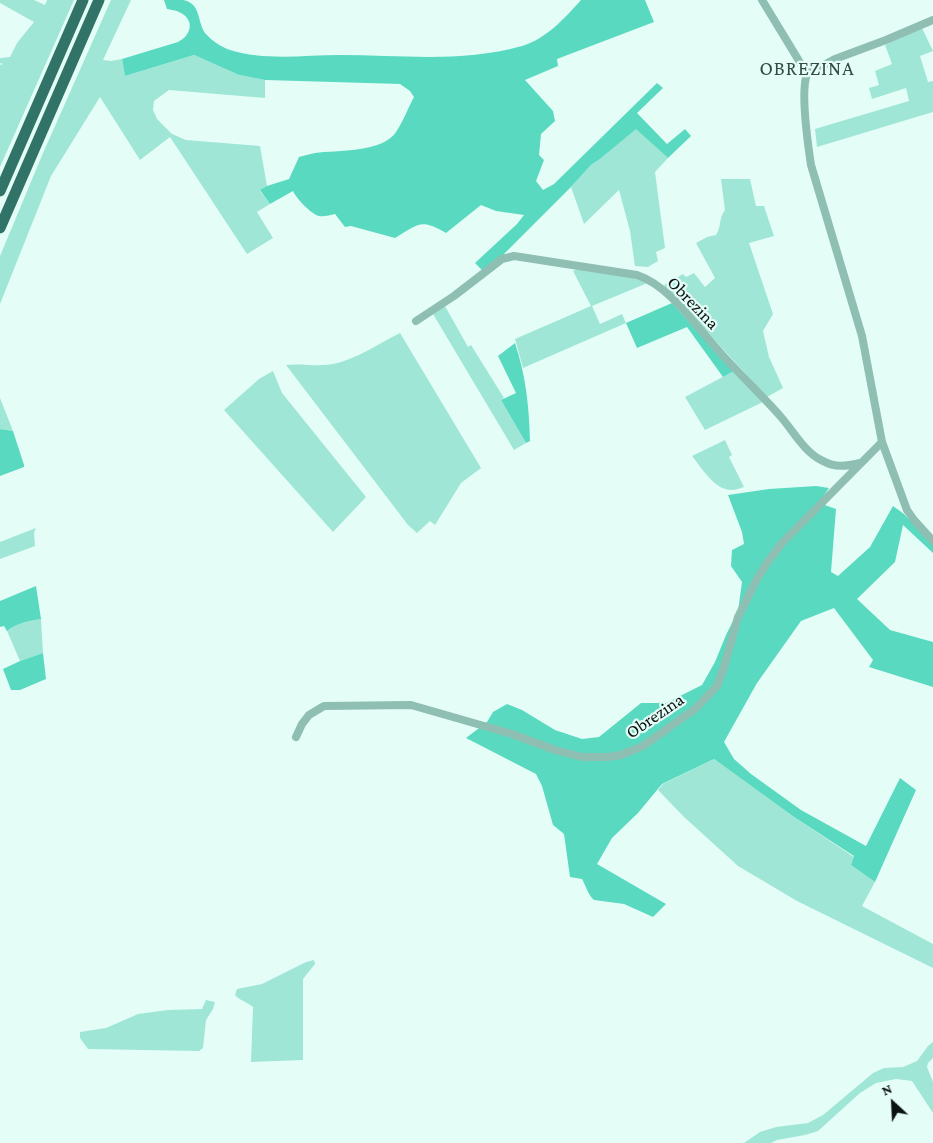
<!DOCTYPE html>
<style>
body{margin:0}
#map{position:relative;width:933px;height:1143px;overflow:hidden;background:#e4fef7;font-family:"Crimson Pro",serif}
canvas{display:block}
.north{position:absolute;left:868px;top:1078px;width:50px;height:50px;-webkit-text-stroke:4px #e4fef7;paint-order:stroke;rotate:335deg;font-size:14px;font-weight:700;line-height:20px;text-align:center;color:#0b1412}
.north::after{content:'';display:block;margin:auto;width:18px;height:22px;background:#0b1412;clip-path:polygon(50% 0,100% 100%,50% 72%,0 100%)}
</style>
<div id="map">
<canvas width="933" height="1143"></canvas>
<div class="north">N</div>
</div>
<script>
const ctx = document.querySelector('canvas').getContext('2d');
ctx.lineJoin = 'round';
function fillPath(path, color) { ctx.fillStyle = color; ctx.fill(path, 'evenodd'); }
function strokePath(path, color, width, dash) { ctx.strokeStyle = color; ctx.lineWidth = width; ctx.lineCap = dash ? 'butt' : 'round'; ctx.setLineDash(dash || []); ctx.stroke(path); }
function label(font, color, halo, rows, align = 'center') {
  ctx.font = font + ' "Crimson Pro",serif'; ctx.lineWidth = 4.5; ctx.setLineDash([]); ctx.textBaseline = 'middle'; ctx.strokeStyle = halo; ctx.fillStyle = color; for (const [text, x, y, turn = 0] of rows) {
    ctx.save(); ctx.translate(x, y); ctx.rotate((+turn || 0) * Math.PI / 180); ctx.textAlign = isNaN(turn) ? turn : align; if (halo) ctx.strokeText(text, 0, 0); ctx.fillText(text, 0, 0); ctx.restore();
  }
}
const green = new Path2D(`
 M 0,0 L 34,0 L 45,5 L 47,0 L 74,0 L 0,167 L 0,65 L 3,64 L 0,63 L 0,58 L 10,57 L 17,43 L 34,22 L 0,3 Z
 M 111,0 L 131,0 L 103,60 L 111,61 L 122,59 L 125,76 L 194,55 L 239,75 L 265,80 L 265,98 L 169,90 L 154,101 L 153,110 L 157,119 L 172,134 L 186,140 L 260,146 L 267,186 L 260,191 L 270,204 L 257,212 L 273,238 L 247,254 L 170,137 L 140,160 L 100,97 L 51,176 L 0,304 L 0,256 L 43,153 Z
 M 922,28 L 933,51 L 920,56 L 928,82 L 933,81 L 933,112 L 817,147 L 815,129 L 909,101 L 906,88 L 872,99 L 869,88 L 879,85 L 875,71 L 892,64 L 885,45 Z
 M 636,128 L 668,158 L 655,172 L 665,248 L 656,252 L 658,261 L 648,267 L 635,266 L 630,231 L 619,190 L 584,224 L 571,187 L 591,165 L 600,159 Z
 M 721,179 L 750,179 L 756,206 L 764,206 L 774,236 L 749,243 L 773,314 L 763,331 L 769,357 L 783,388 L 767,397 L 664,285 L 683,274 L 686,277 L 694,273 L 705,287 L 715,278 L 696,243 L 707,237 L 716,235 C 722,226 718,219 725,210 Z
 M 579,269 L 636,277 L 650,282 L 592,306 L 600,324 L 622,314 L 626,323 L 523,368 L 515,339 L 591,306 L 573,271 Z
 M 445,306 L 468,347 L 471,345 L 504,398 L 501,400 L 526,443 L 514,450 L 433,314 Z
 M 400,333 L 481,468 L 461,483 L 435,525 L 430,521 L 417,533 L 408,525 L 286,365 C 302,363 317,367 333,364 C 357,359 378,344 400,333 Z
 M 273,371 L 282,393 L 366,497 L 333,532 L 224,410 L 259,379 Z
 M 734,371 L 763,402 L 705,430 L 685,397 Z
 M 0,398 L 13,431 L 0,429 Z
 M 725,440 L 732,455 L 729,457 L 744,487 C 740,488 736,490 732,490 C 714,490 702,468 692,456 Z
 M 36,528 L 34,533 L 35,546 L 0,559 L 0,542 Z
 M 41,619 L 43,653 L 20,661 L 7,631 C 17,623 29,621 41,619 Z
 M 714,759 L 794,817 L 854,857 L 851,865 L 875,882 L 862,906 L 933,944 L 933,968 L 797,901 L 738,866 L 683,816 L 658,790 L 663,784 Z
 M 314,960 L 315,964 L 303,979 L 303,1060 L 251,1062 L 253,1007 C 247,1002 239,1000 235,995 L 237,989 L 262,984 L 306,962 Z
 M 206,1000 L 215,1002 L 213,1009 L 206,1020 L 203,1048 L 199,1051 L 88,1049 L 80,1038 L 80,1032 L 106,1028 L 138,1014 L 168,1010 L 202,1009 Z
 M 933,1042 L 933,1058 L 928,1063 L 927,1067 L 933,1082 L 933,1113 L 912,1081 L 896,1079 L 876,1083 L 860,1093 L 818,1131 L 805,1135 L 777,1140 L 771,1143 L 744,1143 L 760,1132 L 776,1127 L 808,1123 L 823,1115 L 873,1073 L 884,1068 L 903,1067 L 917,1061 L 928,1046 Z`);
const forest = new Path2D(`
 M 164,0 C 170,0 177,0 183,0 C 201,3 197,21 205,33 C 211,40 221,47 230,50 C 265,61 304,55 340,55 C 401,55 461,63 522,46 C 546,39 565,18 581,0 L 645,0 L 654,22 L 557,59 L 558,66 L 525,80 L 553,111 L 555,121 L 541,134 L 539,155 L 544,160 L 536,181 L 543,190 L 554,184 L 657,83 L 663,88 L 637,113 L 667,144 L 685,129 L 691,136 L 668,158 L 636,129 L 600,159 L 591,165 L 571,187 L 503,255 L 482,270 L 475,263 L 517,224 L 524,215 L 496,211 L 481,205 L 446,233 C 420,218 419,224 395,238 L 351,226 L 345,227 L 335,214 C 330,215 324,217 319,216 C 311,214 296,198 293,191 L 270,204 L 260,190 L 267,186 L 289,179 L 299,157 C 304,156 309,154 315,153 C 337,150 382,153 396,132 C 403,122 408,108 414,97 L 410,91 L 400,84 L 265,80 L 239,75 L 194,55 L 125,76 L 122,59 L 178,42 C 192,35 195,19 179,12 C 175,10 171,10 167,9 Z
 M 672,303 L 734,371 L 723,377 L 687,327 L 637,348 L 626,323 Z
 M 515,343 C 526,377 529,405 530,441 L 526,443 L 501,400 L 516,393 L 498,356 Z
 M 0,429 L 13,431 L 24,465 L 24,467 L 0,476 Z
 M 816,486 L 829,488 L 819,503 L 836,509 L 831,572 L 838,576 L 870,547 L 893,506 L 904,514 L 933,545 L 933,553 L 903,525 L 895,562 L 857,599 L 890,630 L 933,642 L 933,687 L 869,667 L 873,660 L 834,608 L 801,621 L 757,683 L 724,742 L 734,759 L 751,774 L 801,810 L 866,846 L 900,778 L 916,790 L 875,882 L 851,865 L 854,856 L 794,817 L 714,759 L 662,784 L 638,813 L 612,838 L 597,864 L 666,904 L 653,917 L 624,904 L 594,900 C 588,895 586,886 582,879 L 570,877 L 564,834 L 553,825 L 542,786 L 536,774 L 466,738 L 487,722 L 493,712 L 507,704 L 522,710 L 555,730 L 582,739 L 599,737 L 641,703 L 666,703 L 702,685 L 715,662 L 726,635 L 738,611 L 742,582 L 731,566 L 732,550 L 744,544 L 742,532 L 728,495 L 769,489 Z
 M 36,586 L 41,619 C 29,621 17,623 7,631 L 4,626 L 0,627 L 0,601 Z
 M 43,653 L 46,679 L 20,690 L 11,690 L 3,669 L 20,661 Z`);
const minor = new Path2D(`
 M 762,0 L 807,74
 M 933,20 L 886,40 L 835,59 L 807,74 C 800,92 808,145 811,165 L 862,336 L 882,442 L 907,510 L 914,520 L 933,541
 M 416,321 L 454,296 L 502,259 L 514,256 L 637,275 C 670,286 695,325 718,350 C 738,373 761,394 781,417 C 794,432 805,453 823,461 C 835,468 847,466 860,463
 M 296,737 L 302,724 L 309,715 L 324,706 L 411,705 L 512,734 L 555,750 L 582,757 L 608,757 L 621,755 L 643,746 L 695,709 L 717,686 L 724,667 L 738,617 L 758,577 L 767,563 L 782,543 L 882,442`);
const highway = new Path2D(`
 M 0,191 L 83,0
 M 0,228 L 99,0`);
const streetNames = [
 ["Obrezina",693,303,46],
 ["Obrezina",655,716,-34]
];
const quarterNames = [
 ["OBREZINA",807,69]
];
fillPath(green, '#a0e6d7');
fillPath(forest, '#5ad9c1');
strokePath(minor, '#8fbeb3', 8);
strokePath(highway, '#317366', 11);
label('18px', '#0b1412', '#e4fef7', streetNames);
ctx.letterSpacing = '1px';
label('20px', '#354b46', '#e4fef7', quarterNames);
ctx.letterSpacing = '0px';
</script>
